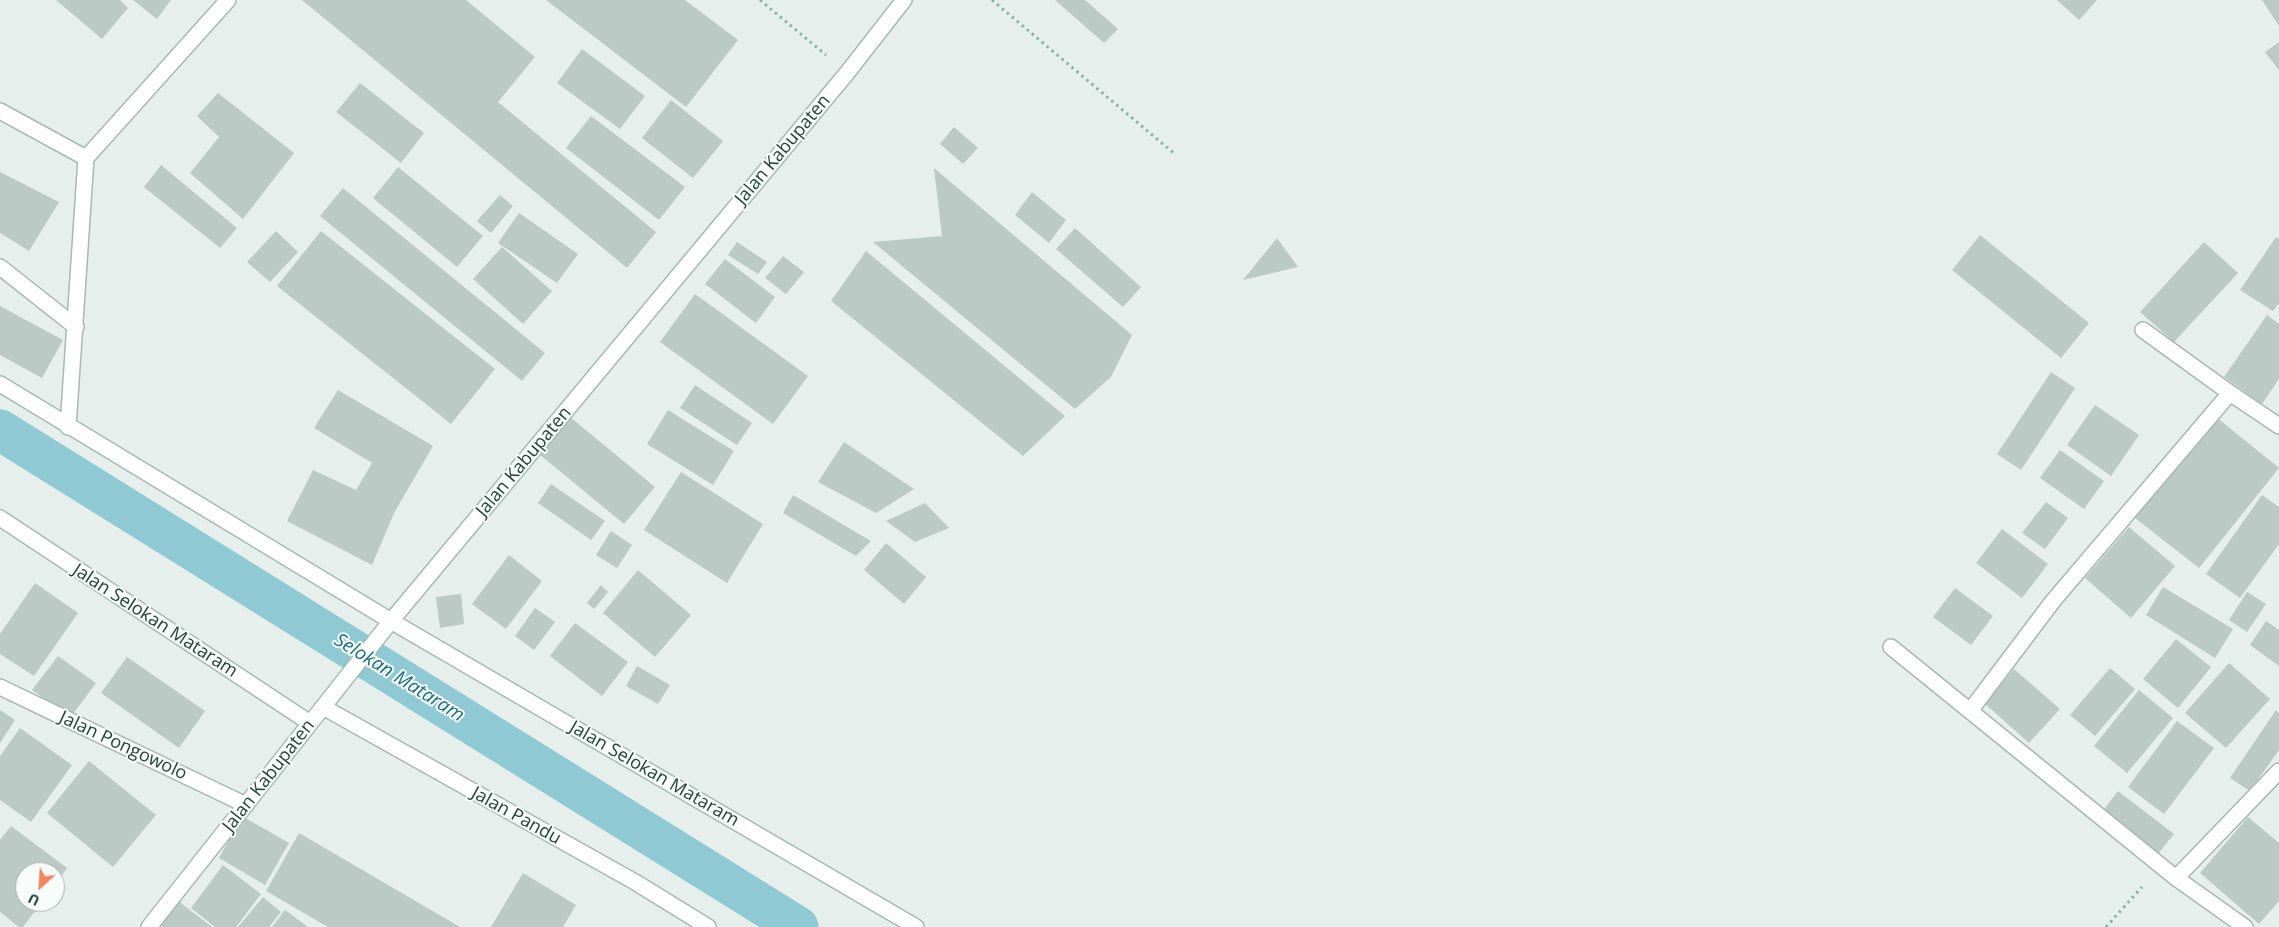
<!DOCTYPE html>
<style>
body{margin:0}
#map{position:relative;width:2279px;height:927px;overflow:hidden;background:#e6efeb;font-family:"Open Sans",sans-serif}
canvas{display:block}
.north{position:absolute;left:15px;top:862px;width:50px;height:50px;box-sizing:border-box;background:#f7fbf9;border:1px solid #a3b1ad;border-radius:50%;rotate:206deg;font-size:14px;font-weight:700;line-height:20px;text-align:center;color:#24423a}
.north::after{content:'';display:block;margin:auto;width:18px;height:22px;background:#f4845f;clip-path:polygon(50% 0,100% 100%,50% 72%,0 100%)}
</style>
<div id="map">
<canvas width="2279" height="927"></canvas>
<div class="north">U</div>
</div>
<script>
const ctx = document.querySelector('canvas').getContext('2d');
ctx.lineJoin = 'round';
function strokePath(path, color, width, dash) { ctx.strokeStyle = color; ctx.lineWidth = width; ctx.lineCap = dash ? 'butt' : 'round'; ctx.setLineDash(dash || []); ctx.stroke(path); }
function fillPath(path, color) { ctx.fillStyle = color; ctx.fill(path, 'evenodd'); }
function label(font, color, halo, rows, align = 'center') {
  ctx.font = font + ' "Open Sans",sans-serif'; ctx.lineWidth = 4; ctx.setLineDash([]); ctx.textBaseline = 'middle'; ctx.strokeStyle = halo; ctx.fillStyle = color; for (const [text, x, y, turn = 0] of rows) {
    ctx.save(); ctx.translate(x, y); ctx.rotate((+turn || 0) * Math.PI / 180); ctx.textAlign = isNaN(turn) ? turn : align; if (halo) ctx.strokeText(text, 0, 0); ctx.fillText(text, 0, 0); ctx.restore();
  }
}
const canal = new Path2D(`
 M 0,430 L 798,927`);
const building = new Path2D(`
 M 56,0 L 120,0 L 128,8 L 102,39 Z
 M 133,0 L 171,0 L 157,19 Z
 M 302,0 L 466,0 L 535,57 L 498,102 L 656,232 L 627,268 Z
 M 546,0 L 685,0 L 738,40 L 686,107 Z
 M 1055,0 L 1085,0 L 1118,29 L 1104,43 Z
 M 2057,0 L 2097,0 L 2079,20 Z
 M 2262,0 L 2279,0 L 2279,26 Z
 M 2279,42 L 2279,70 L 2265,52 Z
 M 582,49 L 645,96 L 620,129 L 557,83 Z
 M 360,83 L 424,133 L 401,163 L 336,112 Z
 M 218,93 L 294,153 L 243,219 L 190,173 L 219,137 L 197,116 Z
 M 671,100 L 723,141 L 693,178 L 642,138 Z
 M 591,116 L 685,187 L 659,220 L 566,148 Z
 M 954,127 L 978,148 L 963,164 L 940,144 Z
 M 161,165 L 237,228 L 220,248 L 144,187 Z
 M 398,167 L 483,236 L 457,267 L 373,198 Z
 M 934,168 L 1132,335 L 1111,377 L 1075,409 L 873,242 L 942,236 Z
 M 0,172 L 59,202 L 29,251 L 0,233 Z
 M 343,188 L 545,353 L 522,381 L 320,216 Z
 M 1032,192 L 1066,220 L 1049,243 L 1015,215 Z
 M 500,195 L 513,206 L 491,233 L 477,221 Z
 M 519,213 L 578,254 L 557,283 L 498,243 Z
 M 1075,228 L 1141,287 L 1123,307 L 1056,249 Z
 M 276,231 L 298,252 L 270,282 L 247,262 Z
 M 321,231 L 495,369 L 451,424 L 277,286 Z
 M 1980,235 L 2089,323 L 2061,358 L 1952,270 Z
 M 2276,237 L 2279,239 L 2279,303 L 2273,311 L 2240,290 Z
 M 1277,238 L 1298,267 L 1243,280 Z
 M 737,242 L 767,262 L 758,274 L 728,255 Z
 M 2204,242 L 2238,273 L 2174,342 L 2140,312 Z
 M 502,247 L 552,291 L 523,324 L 473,279 Z
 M 866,251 L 1065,416 L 1023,456 L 831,301 Z
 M 783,256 L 804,272 L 786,294 L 765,278 Z
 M 725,259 L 775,297 L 756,323 L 705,284 Z
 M 695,294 L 808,376 L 773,424 L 660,342 Z
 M 0,306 L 63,340 L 42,378 L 0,355 Z
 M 2267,315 L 2279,324 L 2279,379 L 2262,404 L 2224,377 Z
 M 2051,372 L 2075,388 L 2021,470 L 1997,454 Z
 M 695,385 L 752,423 L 737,445 L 680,408 Z
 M 338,390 L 433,446 L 394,513 L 372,565 L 287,521 L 313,470 L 356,490 L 372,463 L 314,428 Z
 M 2095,405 L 2139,435 L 2111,476 L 2067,445 Z
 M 668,410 L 734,451 L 713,485 L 647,444 Z
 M 570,417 L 655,487 L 624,524 L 539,454 Z
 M 2216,417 L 2279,468 L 2199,568 L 2135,518 Z
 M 844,442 L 914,489 L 876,513 L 818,482 Z
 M 2060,450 L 2104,481 L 2084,509 L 2040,478 Z
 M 681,472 L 763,524 L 727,583 L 644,530 Z
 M 551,484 L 605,521 L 591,540 L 538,503 Z
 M 793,495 L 871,541 L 856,556 L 783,513 Z
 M 2262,495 L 2279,507 L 2279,544 L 2240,598 L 2206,574 Z
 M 2046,502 L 2068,518 L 2045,549 L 2022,533 Z
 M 925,503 L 949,528 L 915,542 L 886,521 Z
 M 2129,527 L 2175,566 L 2131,618 L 2085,578 Z
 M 2002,529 L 2048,564 L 2022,598 L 1976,563 Z
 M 611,531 L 632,545 L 617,568 L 596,555 Z
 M 886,543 L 926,577 L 904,604 L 864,570 Z
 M 509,555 L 542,581 L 506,629 L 472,604 Z
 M 638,570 L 691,615 L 655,657 L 603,613 Z
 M 35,583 L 78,613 L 34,676 L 0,654 L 0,634 Z
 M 601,585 L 608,592 L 594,609 L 587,603 Z
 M 2163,587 L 2233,629 L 2215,658 L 2146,615 Z
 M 1955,588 L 1993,616 L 1971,645 L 1933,617 Z
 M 2247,592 L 2266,604 L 2247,632 L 2229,620 Z
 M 461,594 L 464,624 L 440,628 L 436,597 Z
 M 535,608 L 555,622 L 534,650 L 515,636 Z
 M 2266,621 L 2279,630 L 2279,666 L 2250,645 Z
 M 575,623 L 628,662 L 602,696 L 550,656 Z
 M 2176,639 L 2211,667 L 2178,708 L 2143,679 Z
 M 58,656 L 96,683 L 70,718 L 32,690 Z
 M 127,657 L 205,711 L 179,748 L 101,693 Z
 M 2229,663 L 2270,699 L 2226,748 L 2185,713 Z
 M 637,666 L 670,685 L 658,704 L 626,686 Z
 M 2110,668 L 2135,689 L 2095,736 L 2070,715 Z
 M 2014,669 L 2060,709 L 2029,743 L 1984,703 Z
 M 2139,690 L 2173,718 L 2127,773 L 2094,746 Z
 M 0,710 L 15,720 L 0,743 Z
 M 2276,710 L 2279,713 L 2279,750 L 2250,791 L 2230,778 Z
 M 2177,721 L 2214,748 L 2164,814 L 2128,787 Z
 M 20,728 L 72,765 L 31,822 L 0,800 L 0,756 Z
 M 89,761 L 156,815 L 113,867 L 47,813 Z
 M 2118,791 L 2174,834 L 2157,855 L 2102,812 Z
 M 242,816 L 289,843 L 265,885 L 219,858 Z
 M 2248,817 L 2279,843 L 2279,901 L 2259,924 L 2200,873 Z
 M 11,826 L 67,868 L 55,885 L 55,872 L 25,872 L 25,902 L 42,902 L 23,927 L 19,927 L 0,912 L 0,840 Z
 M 299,833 L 460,927 L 328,927 L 266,891 Z
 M 223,865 L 261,894 L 236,927 L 215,927 L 191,908 Z
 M 523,873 L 576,905 L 563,927 L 491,927 Z
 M 263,897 L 281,912 L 269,927 L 238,927 Z
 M 177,900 L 212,927 L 163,927 L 158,923 Z
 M 285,910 L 308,927 L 272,927 Z`);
const path = new Path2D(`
 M 760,0 L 826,55
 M 992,0 L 1176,155
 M 2106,927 L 2142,887`);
const lane = new Path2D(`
 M 2176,878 L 2279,771`);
const street = new Path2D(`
 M 0,111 L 86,158
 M 0,267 L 76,327
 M 2143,330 L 2230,393 L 2279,426
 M 68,427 L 86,158 L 228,0
 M 0,518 L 310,723
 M 1891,647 L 2176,878 L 2245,927
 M 0,687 L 246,805
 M 323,707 L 635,882 L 708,927
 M 1970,711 L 2053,601 L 2230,393`);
const secondary = new Path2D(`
 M 0,384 L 391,621 L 916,927
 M 149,927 L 391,621 L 847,73 L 904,0`);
const streetNames = [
 ["Jalan Kabupaten",783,150,-50],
 ["Jalan Kabupaten",524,462,-50],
 ["Jalan Selokan Mataram",155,621,33],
 ["Jalan Pongowolo",123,746,25],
 ["Jalan Selokan Mataram",654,774,30],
 ["Jalan Kabupaten",269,776,-52],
 ["Jalan Pandu",516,816,29]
];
const waterNames = [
 ["Selokan Mataram",399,678,32]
];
strokePath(canal, '#8ec9d4', 41);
fillPath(building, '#bbcac4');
strokePath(lane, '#a8b8b2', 18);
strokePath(street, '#a8b8b2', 18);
strokePath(secondary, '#a4bbb3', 18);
strokePath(path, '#86b3a5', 3, [2.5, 4]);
strokePath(lane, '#fff', 15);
strokePath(street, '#fff', 15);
strokePath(secondary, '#fff', 15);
label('18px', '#24423a', '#f7fbf9', streetNames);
label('italic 19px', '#1c6f80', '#f7fbf9', waterNames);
</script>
